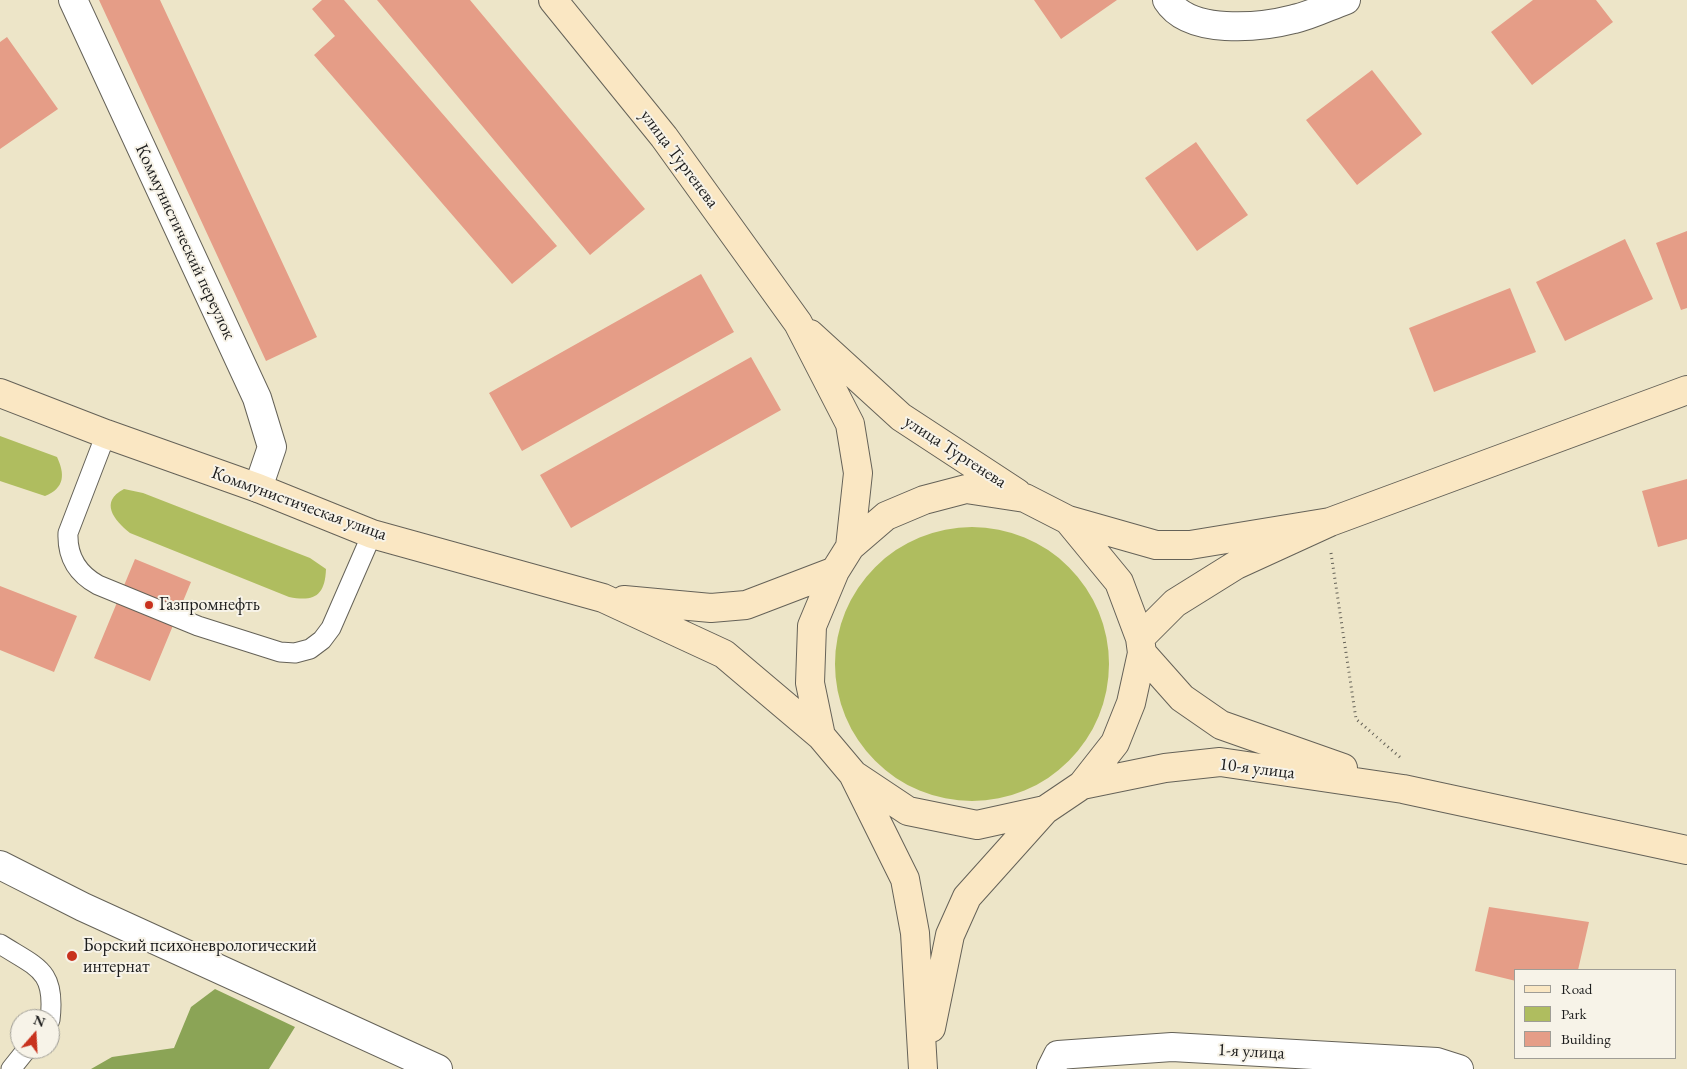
<!DOCTYPE html>
<meta charset="utf-8">
<style>
body{margin:0}
#map{position:relative;width:1687px;height:1069px;overflow:hidden;background:#ede5c8;font-family:"EB Garamond",serif}
canvas{display:block}
.legend{position:absolute;left:1514px;top:969px;width:162px;height:90px;box-sizing:border-box;background:#f7f3e8;border:1px solid #9f9d96;margin:0;padding:6px 9px;list-style:none;font-size:15px;color:#1c1c1c}
.legend li{display:flex;align-items:center;gap:10px;height:25px}
.legend b{width:25px;border:1px solid #9f9d96}
.north{position:absolute;left:10px;top:1009px;width:50px;height:50px;box-sizing:border-box;background:#f7f3e8;border:1px solid #9f9d96;border-radius:50%;rotate:19deg;font-size:14px;font-weight:700;line-height:20px;text-align:center;color:#1c1c1c}
.north::after{content:'';display:block;margin:auto;width:18px;height:22px;background:#c8321e;clip-path:polygon(50% 0,100% 100%,50% 72%,0 100%)}
</style>
<div id="map">
<canvas width="1687" height="1069"></canvas>
<ul class="legend">
<li><b style="height:6px;background:#fae7c3"></b>Road</li>
<li><b style="height:14px;background:#afbd5f"></b>Park</li>
<li><b style="height:14px;background:#e59d87"></b>Building</li>
</ul>
<div class="north">N</div>
</div>
<script>
const ctx = document.querySelector('canvas').getContext('2d');
ctx.lineJoin = 'round';
function fillPath(path, color) { ctx.fillStyle = color; ctx.fill(path, 'evenodd'); }
function strokePath(path, color, width, dash) { ctx.strokeStyle = color; ctx.lineWidth = width; ctx.lineCap = dash ? 'butt' : 'round'; ctx.setLineDash(dash || []); ctx.stroke(path); }
function label(font, color, halo, rows, align = 'center') {
  ctx.font = font + ' "EB Garamond",serif'; ctx.lineWidth = 4; ctx.setLineDash([]); ctx.textBaseline = 'middle'; ctx.strokeStyle = halo; ctx.fillStyle = color; for (const [text, x, y, turn = 0] of rows) {
    ctx.save(); ctx.translate(x, y); ctx.rotate((+turn || 0) * Math.PI / 180); ctx.textAlign = isNaN(turn) ? turn : align; if (halo) ctx.strokeText(text, 0, 0); ctx.fillText(text, 0, 0); ctx.restore();
  }
}
const green = new Path2D(`
 M 0,436 L 57,457 C 65,474 65,488 45,496 L 0,481 Z
 M 124,489 L 143,493 L 310,558 L 326,569 C 325,596 314,602 289,597 L 130,533 C 114,520 99,502 124,489 Z
 M835 664a137 137 0 1 1 274 0a137 137 0 1 1-274 0Z`);
const forest = new Path2D(`
 M 215,989 L 295,1027 L 269,1069 L 91,1069 L 112,1057 L 174,1048 L 191,1007 Z`);
const building = new Path2D(`
 M 99,0 L 160,0 L 317,337 L 266,361 Z
 M 322,0 L 344,0 L 557,246 L 512,284 L 314,55 L 335,36 L 312,9 Z
 M 377,0 L 470,0 L 645,209 L 590,255 Z
 M 1034,0 L 1117,0 L 1061,39 Z
 M 1533,0 L 1596,0 L 1613,22 L 1532,85 L 1491,32 Z
 M 7,37 L 58,109 L 0,149 L 0,42 Z
 M 1372,70 L 1422,134 L 1357,185 L 1306,120 Z
 M 1196,142 L 1248,215 L 1197,251 L 1145,178 Z
 M 1687,231 L 1687,308 L 1681,310 L 1656,243 Z
 M 1625,239 L 1653,299 L 1565,341 L 1536,282 Z
 M 701,274 L 734,332 L 522,451 L 489,393 Z
 M 1510,288 L 1536,352 L 1434,392 L 1409,328 Z
 M 751,357 L 781,410 L 571,528 L 540,475 Z
 M 1687,479 L 1687,539 L 1658,547 L 1642,491 Z
 M 135,559 L 191,582 L 150,681 L 94,658 Z
 M 0,586 L 77,616 L 54,672 L 0,650 Z
 M 1489,907 L 1589,922 L 1578,970 L 1516,970 L 1516,981 L 1475,971 Z`);
const path = new Path2D(`
 M 1331,553 L 1356,719 L 1402,759`);
const lane = new Path2D(`
 M 106,434 L 68,533 C 67,557 78,574 98,585 L 198,626 L 280,652 L 295,653 L 310,649 L 322,640 L 331,628 L 372,534
 M 0,944 C 38,968 56,970 50,1020
 M 11,1069 L 27,1049`);
const street = new Path2D(`
 M 73,0 L 257,398 L 272,447 L 258,488
 M 1167,0 C 1189,35 1259,28 1294,19 C 1312,15 1329,6 1346,0
 M 0,865 L 83,907 L 438,1069
 M 1051,1069 L 1058,1055 L 1172,1047 L 1437,1062 L 1459,1069`);
const secondary = new Path2D(`
 M 553,0 L 664,137 L 798,323 L 850,424 L 858,473 L 850,547
 M 810,334 L 901,417 L 1017,493
 M 0,393 L 106,434 L 258,488 L 372,534 L 603,598 L 724,654 L 821,736
 M 624,600 L 711,608 L 746,605 L 835,571
 M 1140,638 L 1175,603 L 1236,565 L 1330,522 L 1687,390
 M 1142,653 L 1182,698 L 1221,725 L 1343,768
 M 854,775 L 908,811 L 977,825 L 1045,810
 M 1082,785 L 1165,768 L 1220,762 L 1403,789 L 1687,850
 M 931,1028 L 950,935 L 967,897 L 1045,810 L 1082,785 L 1115,743 L 1131,703 L 1142,653 L 1140,638 L 1119,582 L 1068,520
 M 923,1069 L 915,933 L 905,879 L 853,774 L 821,736 L 810,683 L 812,626 L 835,571 L 850,547 L 886,516 L 924,500 L 966,489 L 1025,498 L 1068,520 L 1156,545 L 1190,545 L 1330,522`);
const markers = [
 [149,605,5,"#c8321e"],
 [72,956,6,"#c8321e"]
];
const streetNames = [
 ["улица Тургенева",679,159,53],
 ["Коммунистический переулок",185,242,65],
 ["улица Тургенева",955,452,33],
 ["Коммунистическая улица",299,504,20],
 ["10-я улица",1257,769,7],
 ["1-я улица",1251,1052,3]
];
const poiNames = [
 ["Газпромнефть",159,605],
 ["Борский психоневрологический",83,946],
 ["интернат",83,967]
];
fillPath(green, '#afbd5f');
fillPath(forest, '#8ba456');
fillPath(building, '#e59d87');
strokePath(lane, '#656258', 21);
strokePath(street, '#656258', 30);
strokePath(secondary, '#656258', 30);
strokePath(path, '#656258', 3, [1, 4]);
strokePath(lane, '#fff', 19);
strokePath(street, '#fff', 28);
strokePath(secondary, '#fae7c3', 28);
for (const [x, y, r, color] of markers) { const dot = new Path2D(); dot.arc(x, y, r, 0, 2 * Math.PI); ctx.fillStyle = color; ctx.fill(dot); strokePath(dot, '#f7f3e8', 2); }
label('18px', '#1c1c1c', '#f7f3e8', streetNames);
label('18px', '#1c1c1c', '#f7f3e8', poiNames, 'left');
</script>
